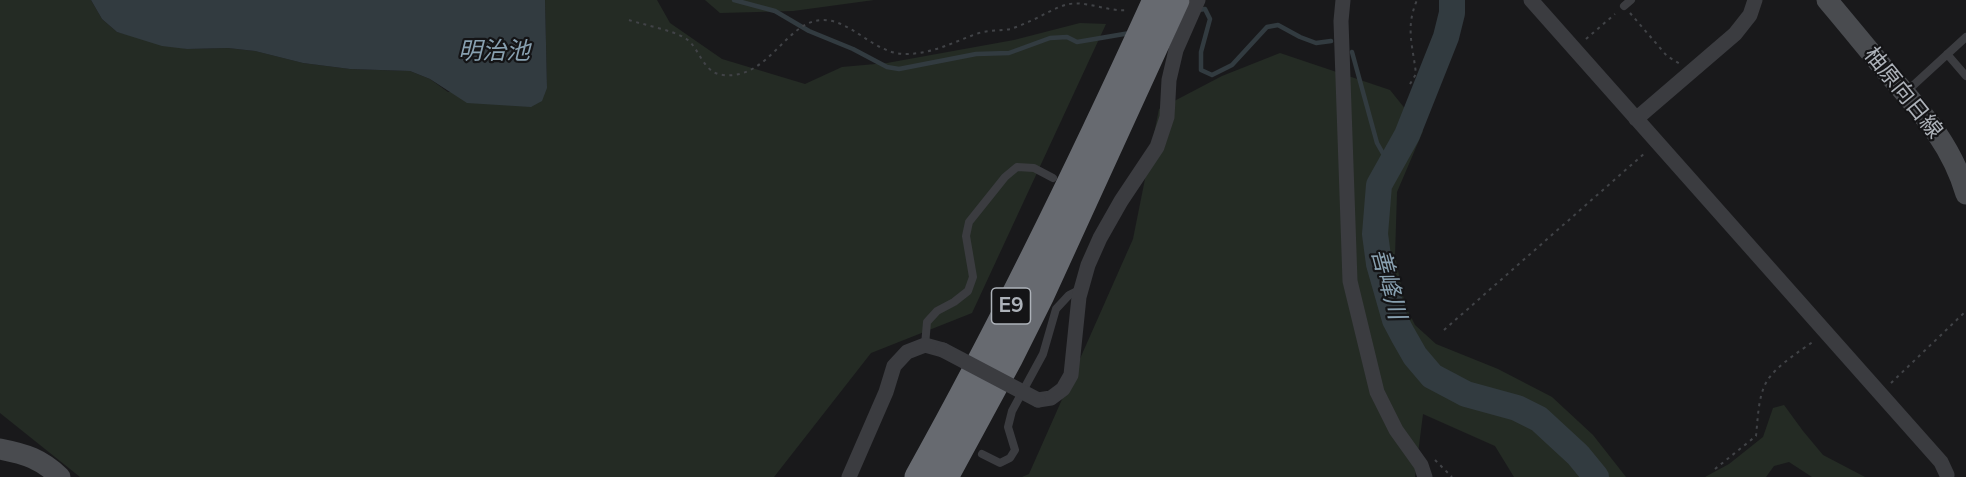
<!DOCTYPE html>
<meta charset="utf-8">
<style>
body{margin:0}
canvas{display:block;background:#19191b}
</style>
<canvas width="1966" height="477"></canvas>
<script>
const ctx = document.querySelector('canvas').getContext('2d');
ctx.lineJoin = 'round';
function fillPath(path, color) { ctx.fillStyle = color; ctx.fill(path, 'evenodd'); }
function strokePath(path, color, width, dash) { ctx.strokeStyle = color; ctx.lineWidth = width; ctx.lineCap = dash ? 'butt' : 'round'; ctx.setLineDash(dash || []); ctx.stroke(path); }
function label(font, color, halo, rows, align = 'center') {
  ctx.font = font + ' Mulish,"Noto Sans JP",sans-serif'; ctx.lineWidth = 4.5; ctx.setLineDash([]); ctx.textBaseline = 'middle'; ctx.strokeStyle = halo; ctx.fillStyle = color; for (const [text, x, y, turn = 0] of rows) {
    ctx.save(); ctx.translate(x, y); ctx.rotate((+turn || 0) * Math.PI / 180); ctx.textAlign = isNaN(turn) ? turn : align; if (halo) ctx.strokeText(text, 0, 0); ctx.fillText(text, 0, 0); ctx.restore();
  }
}
const green = new Path2D(`
 M 0,0 L 91,0 L 102,19 L 117,32 L 187,49 L 228,48 L 255,51 L 303,63 L 350,69 L 410,71 L 430,79 L 448,92 L 547,88 L 545,0 L 657,0 L 670,23 L 722,59 L 805,84 L 842,67 L 887,63 L 1014,40 L 1080,23 L 1106,24 L 972,313 L 871,353 L 774,477 L 80,477 L 0,413 Z
 M 705,0 L 874,0 L 793,11 L 720,13 Z
 M 1280,53 L 1390,90 L 1423,131 L 1397,192 L 1395,256 L 1405,305 L 1415,325 L 1436,344 L 1498,369 L 1552,397 L 1593,435 L 1626,477 L 1514,477 L 1495,446 L 1423,414 L 1415,477 L 1022,477 L 1029,474 L 1133,239 L 1159,109 L 1222,76 Z
 M 1784,405 L 1803,431 L 1823,455 L 1865,477 L 1812,477 L 1789,462 L 1774,466 L 1766,477 L 1705,477 L 1729,464 L 1763,437 L 1773,408 Z`);
const water = new Path2D(`
 M 91,0 L 545,0 L 547,88 L 542,101 L 531,107 L 467,103 L 430,79 L 410,71 L 350,69 L 303,63 L 255,51 L 228,48 L 187,49 L 162,46 L 117,32 L 102,19 Z`);
const stream = new Path2D(`
 M 734,0 L 775,11 L 809,31 L 853,49 L 887,67 L 899,69 L 976,54 L 1009,53 L 1050,38 L 1067,37 L 1077,42 L 1130,33
 M 1198,10 L 1205,9 L 1210,19 L 1201,52 L 1201,70 L 1212,75 L 1232,65 L 1267,27 L 1278,25 L 1300,37 L 1316,43 L 1331,41
 M 1352,52 L 1377,143 L 1389,164`);
const river = new Path2D(`
 M 1452,0 L 1452,13 L 1446,37 L 1407,135 L 1379,185 L 1375,234 L 1379,264 L 1395,320 L 1403,335 L 1415,356 L 1432,376 L 1466,394 L 1517,408 L 1539,419 L 1578,455 L 1596,477`);
const path = new Path2D(`
 M 1630,13 L 1667,56 L 1680,64
 M 629,20 C 644,25 672,30 685,38 C 700,47 702,73 723,75 C 769,80 786,21 822,20 C 851,19 874,54 905,54 C 933,54 953,42 979,33 C 989,30 1000,31 1011,29 C 1016,27 1022,25 1028,22 C 1041,17 1055,7 1069,4 C 1088,1 1108,12 1128,10
 M 1586,39 L 1615,14
 M 1410,84 L 1416,74 C 1413,46 1405,28 1417,0
 M 1444,330 L 1646,152
 M 1891,383 L 1966,311
 M 1435,460 L 1452,477
 M 1715,469 L 1756,436 C 1758,418 1758,396 1767,381 C 1776,366 1800,351 1814,341`);
const lane = new Path2D(`
 M 1624,6 L 1631,0
 M 1947,54 L 1966,76
 M 1906,92 L 1966,37
 M 925,345 L 927,322 L 937,311 L 954,302 L 968,291 L 973,277 L 966,236 L 969,222 L 1005,177 L 1017,167 L 1034,168 L 1053,178
 M 982,454 L 1000,463 L 1010,458 L 1015,450 L 1008,427 L 1012,411 L 1043,354 L 1056,309 L 1069,295 L 1081,289`);
const street = new Path2D(`
 M 1343,0 L 1341,21 L 1350,281 L 1377,392 L 1396,430 L 1421,465 L 1425,477
 M 1531,0 L 1941,462 L 1947,475
 M 1636,119 L 1735,34 L 1750,15 L 1755,0
 M 1038,400 L 1051,398 L 1063,389 L 1071,375 L 1079,297 L 1088,265 L 1100,238 L 1121,201 L 1157,147 L 1167,117 L 1169,80 L 1176,50 L 1198,0
 M 849,477 L 886,392 L 894,366 L 907,352 L 925,345 L 943,350`);
const secondary = new Path2D(`
 M 1827,0 C 1849,26 1870,52 1892,78 C 1924,115 1952,146 1966,194
 M 0,449 C 26,454 41,459 60,477`);
const highway = new Path2D(`
 M 918,477 C 1005,321 1082,163 1156,0
 M 945,477 L 1010,357 L 1041,295 L 1176,0`);
const streetBridge = new Path2D(`
 M 943,350 L 1038,400`);
const shields = [
 [1011,306,39]
];
const shieldNames = [
 ["E9",1011,306]
];
const streetNames = [
 ["柚原向日線",1903,93,51]
];
const waterNames = [
 ["明治池",494,52],
 ["善峰川",1388,284,75]
];
fillPath(green, '#242b24');
fillPath(water, '#323b40');
strokePath(stream, '#323b40', 4.5);
strokePath(river, '#323b40', 26);
strokePath(path, '#414347', 2, [3, 4.5]);
strokePath(lane, '#3b3c40', 8);
strokePath(street, '#3b3c40', 15);
strokePath(secondary, '#494b4f', 21);
strokePath(highway, '#676a70', 27);
strokePath(streetBridge, '#3b3c40', 15);
for (const [x, y, w] of shields) { const box = new Path2D(); box.roundRect(x - w / 2, y - 18, w, 36, 4.5); ctx.fillStyle = '#141416'; ctx.fill(box); strokePath(box, '#adb2b9', 1.5); }
label('bold 21px', '#adb2b9', null, shieldNames);
label('22px', '#adb2b9', '#141416', streetNames);
label('italic 24px', '#88a0b0', '#141416', waterNames);
</script>
